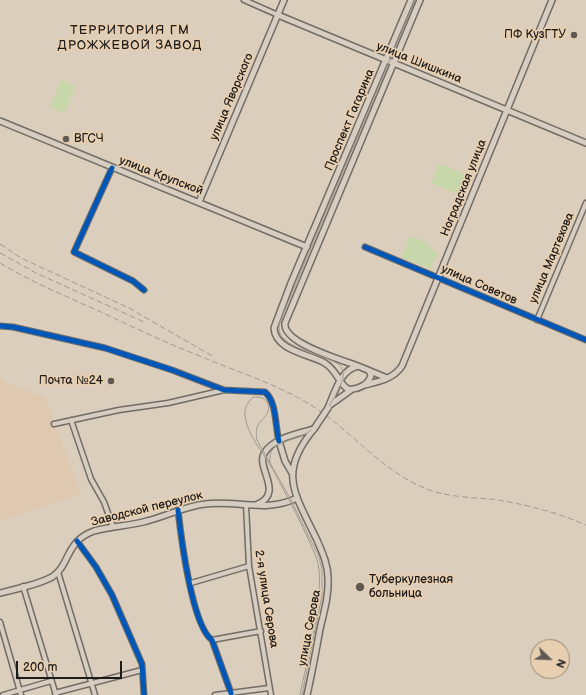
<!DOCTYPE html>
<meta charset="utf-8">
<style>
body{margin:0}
#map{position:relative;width:586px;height:695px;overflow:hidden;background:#dbcebd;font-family:"Balsamiq Sans",sans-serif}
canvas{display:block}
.north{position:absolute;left:530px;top:639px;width:40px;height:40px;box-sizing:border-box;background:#e8cfb0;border:1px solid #968775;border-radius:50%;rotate:113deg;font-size:11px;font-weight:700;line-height:16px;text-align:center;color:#1c1c1c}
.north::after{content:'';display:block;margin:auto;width:14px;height:18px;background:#5f5a54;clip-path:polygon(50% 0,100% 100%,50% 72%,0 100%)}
.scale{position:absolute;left:16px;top:661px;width:106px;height:18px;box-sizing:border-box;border:2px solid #1c1c1c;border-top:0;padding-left:5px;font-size:12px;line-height:14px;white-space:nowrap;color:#1c1c1c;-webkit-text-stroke:3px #e8cfb0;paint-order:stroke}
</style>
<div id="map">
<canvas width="586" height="695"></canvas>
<div class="north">N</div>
<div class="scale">200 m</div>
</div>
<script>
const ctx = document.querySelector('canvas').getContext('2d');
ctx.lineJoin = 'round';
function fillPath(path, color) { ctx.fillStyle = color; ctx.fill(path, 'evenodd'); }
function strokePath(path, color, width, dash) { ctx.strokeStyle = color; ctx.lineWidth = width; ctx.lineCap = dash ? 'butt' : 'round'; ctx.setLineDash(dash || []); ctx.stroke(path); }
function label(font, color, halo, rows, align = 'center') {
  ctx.font = font + ' "Balsamiq Sans",sans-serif'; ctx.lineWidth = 3.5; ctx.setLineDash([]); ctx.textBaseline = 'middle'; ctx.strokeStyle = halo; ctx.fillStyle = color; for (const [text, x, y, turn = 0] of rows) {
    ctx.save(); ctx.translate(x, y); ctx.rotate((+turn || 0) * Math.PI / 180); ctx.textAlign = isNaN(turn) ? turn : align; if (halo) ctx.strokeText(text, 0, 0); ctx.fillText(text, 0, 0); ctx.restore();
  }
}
const built = new Path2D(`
 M 0,375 L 2,381 L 45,397 L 81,494 L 0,521 Z`);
const green = new Path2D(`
 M 61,80 L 76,86 L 64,113 L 50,107 Z
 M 439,163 L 470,177 L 462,196 L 431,183 Z
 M 410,236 L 430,244 L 430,249 L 438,253 L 431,269 L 401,257 Z`);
const minor = new Path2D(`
 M 244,0 L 278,15
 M 112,168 L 74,252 L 133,281 L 144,290
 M 365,247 L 586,340
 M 537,320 L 586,203
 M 0,326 L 13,327 L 105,348 L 172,370 L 224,390 L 265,392 C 277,402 275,427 279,441
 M 71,420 L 91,479 L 104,502 L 113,527
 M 54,424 L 119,410 L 168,403 L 224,390
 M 246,505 L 249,566 L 271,695
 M 178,510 C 181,537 192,626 212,640 L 231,693
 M 77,541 L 96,567 L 112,595 L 142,664 L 144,695
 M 58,572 L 95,695
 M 191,583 L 249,566
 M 23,586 L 56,695
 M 0,622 L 21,695
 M 212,640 L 261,631
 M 55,693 L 142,670
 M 3,695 L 51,681
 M 215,695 L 269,688`);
const major = new Path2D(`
 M 278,15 L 586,143
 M 0,121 L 307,247
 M 199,202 L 284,0
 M 358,366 C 342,360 282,343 285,323 L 420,0
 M 369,371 L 371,375 C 369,385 357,390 348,389 C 339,385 337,369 323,362 C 308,354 275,350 274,328 L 291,283 L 411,0
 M 365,385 C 380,381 393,379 402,366 L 552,0
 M 330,405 L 351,390
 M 328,408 C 335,392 340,370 358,366 L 387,378
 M 279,441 L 285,461 L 292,473
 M 256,505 C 286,493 254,467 265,452 C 274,438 298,434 313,429
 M 0,593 C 13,590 42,583 52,577 C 70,566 65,541 94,531 C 111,526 130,526 147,521 C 167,516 185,506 205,504 C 236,500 267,513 297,498
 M 307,695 C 312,673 316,651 320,629 C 324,612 329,595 328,578 C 328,564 322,552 317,540 C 295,494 277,473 314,429`);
const tram = new Path2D(`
 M 270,463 C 269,456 271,450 276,446 C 285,440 298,439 307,433 C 318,427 341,389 343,377 C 344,372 342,369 340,365 C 324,355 296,351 283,338 C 279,334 279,329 279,324 L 415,0
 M 300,695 C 306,663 328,584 316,557 C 304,527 288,498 273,470 C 264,453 247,435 245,416 C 244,408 248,402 253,397 C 259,397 264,397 267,402 C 273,414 261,418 257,427 C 256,432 256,435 257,440 L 290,498 L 319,557 L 322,570 L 322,595 L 302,695`);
const rail = new Path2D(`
 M 0,244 L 21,258 L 129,308 L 214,357
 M 0,253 L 36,273 L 144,322
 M 0,263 C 33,283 68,297 103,313 C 133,327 164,342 195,354 C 232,370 271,382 306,402 C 349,427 380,471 427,489 C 449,498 475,497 498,500 C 528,505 559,513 586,525`);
const majorBridge = new Path2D(`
 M 314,429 L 328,408`);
const cycleway = new Path2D(`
 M 112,168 L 74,252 L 133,281 L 144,290
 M 365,247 L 586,340
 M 0,326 L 13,327 L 105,348 L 172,370 L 224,390 L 265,392 C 277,402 275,427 279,441
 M 178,510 C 181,537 192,626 212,640 L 231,693
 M 77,541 L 96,567 L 112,595 L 142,664 L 144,695`);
const markers = [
 [574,35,4,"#5f5a54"],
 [66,139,4,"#5f5a54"],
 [111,381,4,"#5f5a54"],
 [360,587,5,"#5f5a54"]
];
const poiNames = [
 ["ПФ КузГТУ",566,35],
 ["ВГСЧ",74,139,"left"],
 ["Почта №24",103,381],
 ["Туберкулезная",369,580,"left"],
 ["больница",369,594,"left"]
];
const streetNames = [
 ["улица Шишкина",419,63,22],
 ["улица Яворского",232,97,-67],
 ["Проспект Гагарина",350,120,-67],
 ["улица Крупской",161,176,21],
 ["Ноградская улица",464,188,-68],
 ["улица Мартехова",552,258,-67],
 ["улица Советов",479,285,24],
 ["Заводской переулок",147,509,-14],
 ["2-я улица Серова",266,599,81],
 ["улица Серова",310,628,-79]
];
const neighbourhoodNames = [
 ["ТЕРРИТОРИЯ ГМ",130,31],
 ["ДРОЖЖЕВОЙ ЗАВОД",130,46]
];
fillPath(built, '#dec8b0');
fillPath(green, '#c8d7aa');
strokePath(minor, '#726c64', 7);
strokePath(major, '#726c64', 8);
strokePath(minor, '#d7cdc1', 4);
strokePath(major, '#d7cdc1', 5);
strokePath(tram, '#a19a91', 1);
strokePath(rail, '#a19a91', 1, [6, 3]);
strokePath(majorBridge, '#726c64', 8, []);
strokePath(majorBridge, '#d7cdc1', 5);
strokePath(cycleway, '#0057b8', 5);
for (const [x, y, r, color] of markers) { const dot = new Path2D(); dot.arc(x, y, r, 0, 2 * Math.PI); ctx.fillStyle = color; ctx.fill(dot); strokePath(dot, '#e8cfb0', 1.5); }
label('12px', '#1c1c1c', '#e8cfb0', poiNames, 'right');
label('12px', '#1c1c1c', '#e8cfb0', streetNames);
ctx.letterSpacing = '1px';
label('13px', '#1c1c1c', '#e8cfb0', neighbourhoodNames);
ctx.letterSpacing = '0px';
</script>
